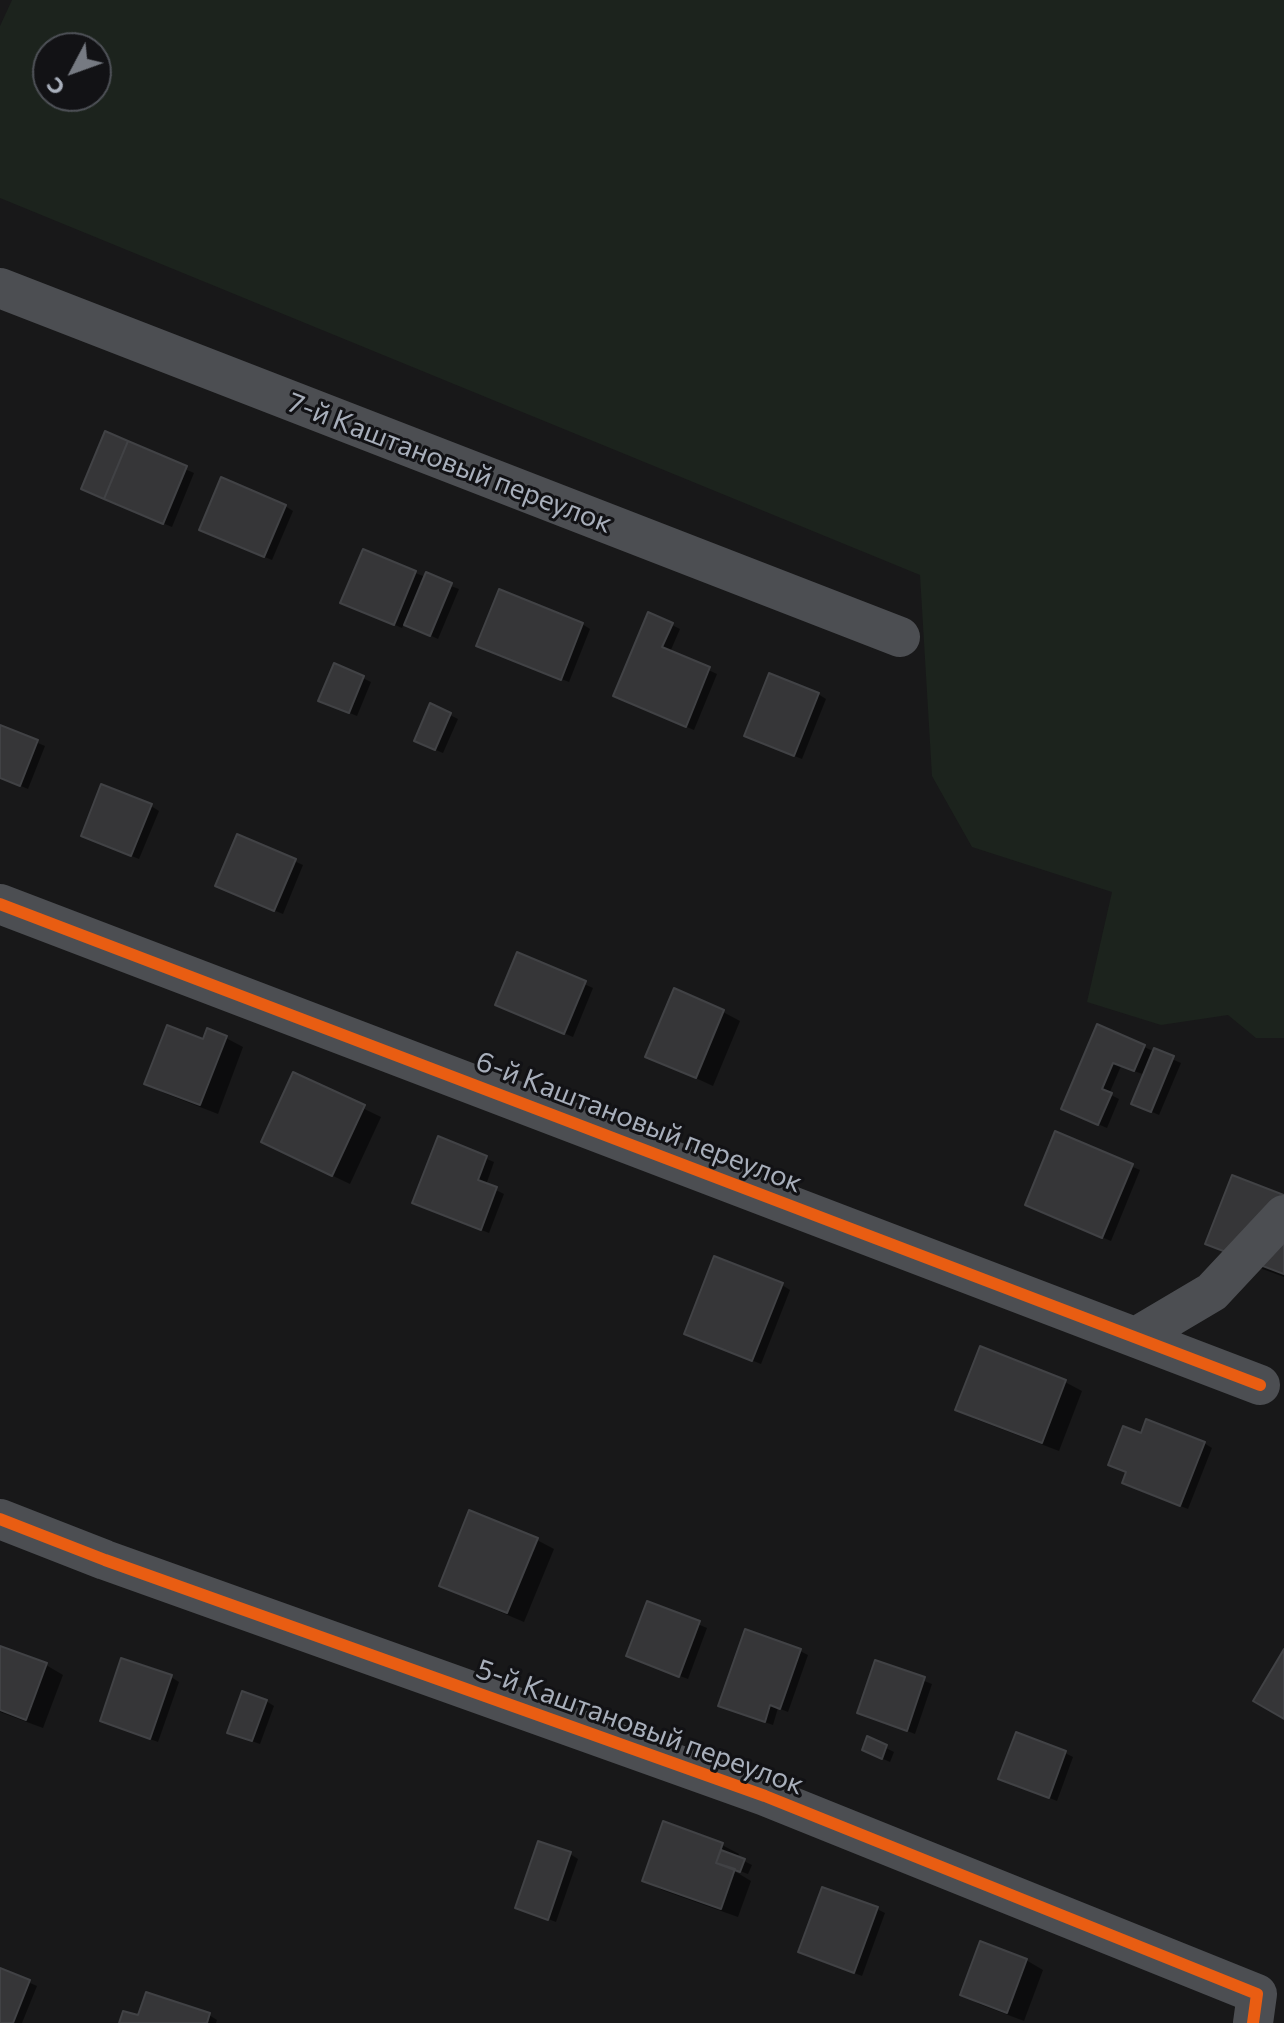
<!DOCTYPE html>
<meta charset="utf-8">
<style>
body{margin:0}
#map{position:relative;width:1284px;height:2023px;overflow:hidden;background:#181819;font-family:Commissioner,sans-serif}
canvas{display:block}
.north{position:absolute;left:32px;top:32px;width:80px;height:80px;box-sizing:border-box;background:#121215;border:2px solid #4e5157;border-radius:50%;rotate:229deg;font-size:22px;font-weight:700;line-height:32px;text-align:center;color:#a8afbb}
.north::after{content:'';display:block;margin:auto;width:28px;height:36px;background:#767a82;clip-path:polygon(50% 0,100% 100%,50% 72%,0 100%)}
</style>
<div id="map">
<canvas width="1284" height="2023"></canvas>
<div class="north">С</div>
</div>
<script>
const ctx = document.querySelector('canvas').getContext('2d');
ctx.lineJoin = 'round';
function fillPath(path, color) { ctx.fillStyle = color; ctx.fill(path, 'evenodd'); }
function strokePath(path, color, width, dash) { ctx.strokeStyle = color; ctx.lineWidth = width; ctx.lineCap = dash ? 'butt' : 'round'; ctx.setLineDash(dash || []); ctx.stroke(path); }
function label(font, color, halo, rows, align = 'center') {
  ctx.font = font + ' Commissioner,sans-serif'; ctx.lineWidth = 6; ctx.setLineDash([]); ctx.textBaseline = 'middle'; ctx.strokeStyle = halo; ctx.fillStyle = color; for (const [text, x, y, turn = 0] of rows) {
    ctx.save(); ctx.translate(x, y); ctx.rotate((+turn || 0) * Math.PI / 180); ctx.textAlign = isNaN(turn) ? turn : align; if (halo) ctx.strokeText(text, 0, 0); ctx.fillText(text, 0, 0); ctx.restore();
  }
}
const green = new Path2D(`
 M 12,0 L 1284,0 L 1284,1038 L 1256,1038 L 1228,1015 L 1161,1025 L 1087,1002 L 1112,892 L 972,847 L 932,776 L 920,575 L 0,198 L 0,26 ZM 96,48 L 96,96 L 48,96 L 48,48 Z`);
const shadow = new Path2D(`
 M 106,434 L 194,473 L 172,527 L 91,493 Z
 M 285,506 L 293,511 L 272,560 L 210,534 Z
 M 415,573 L 459,589 L 438,639 L 404,623 L 402,628 L 351,606 Z
 M 582,624 L 590,629 L 569,682 L 487,650 Z
 M 672,625 L 680,629 L 670,652 L 717,674 L 694,730 L 623,700 Z
 M 335,665 L 371,682 L 357,716 L 328,704 Z
 M 818,694 L 826,699 L 802,759 L 754,740 Z
 M 450,715 L 458,719 L 443,753 L 424,745 Z
 M 0,727 L 45,746 L 28,789 L 0,777 Z
 M 151,806 L 159,811 L 139,859 L 83,836 Z
 M 238,836 L 303,865 L 283,914 L 225,890 Z
 M 518,954 L 593,988 L 573,1037 L 505,1008 Z
 M 723,1012 L 740,1021 L 713,1086 L 648,1056 Z
 M 1098,1027 L 1181,1063 L 1159,1115 L 1141,1107 L 1145,1075 L 1121,1066 L 1109,1094 L 1119,1099 L 1107,1128 L 1072,1113 Z
 M 226,1038 L 243,1047 L 218,1114 L 164,1093 L 147,1083 L 204,1042 Z
 M 294,1075 L 381,1117 L 350,1184 L 281,1151 Z
 M 1056,1134 L 1140,1170 L 1111,1241 L 1035,1209 Z
 M 439,1139 L 494,1162 L 486,1185 L 504,1194 L 489,1233 L 423,1207 Z
 M 1284,1197 L 1284,1277 L 1233,1258 L 1208,1243 Z
 M 782,1285 L 790,1290 L 761,1364 L 694,1337 Z
 M 1065,1382 L 1082,1391 L 1059,1451 L 975,1419 L 958,1409 Z
 M 1142,1435 L 1204,1443 L 1212,1448 L 1188,1509 L 1132,1487 L 1124,1482 L 1128,1473 L 1110,1464 Z
 M 537,1540 L 554,1549 L 524,1622 L 458,1594 L 441,1585 Z
 M 648,1603 L 707,1628 L 688,1679 L 636,1660 Z
 M 0,1648 L 46,1665 L 63,1675 L 43,1728 L 0,1712 Z
 M 800,1651 L 808,1655 L 788,1712 L 778,1708 L 773,1725 L 728,1709 Z
 M 876,1662 L 932,1684 L 915,1734 L 859,1712 Z
 M 171,1677 L 179,1682 L 158,1742 L 110,1724 Z
 M 266,1701 L 274,1706 L 260,1744 L 238,1736 Z
 M 868,1739 L 894,1752 L 890,1762 L 872,1754 Z
 M 1065,1753 L 1073,1757 L 1057,1801 L 1001,1778 Z
 M 722,1845 L 739,1854 L 738,1858 L 752,1865 L 748,1874 L 737,1870 L 736,1872 L 751,1881 L 738,1917 L 662,1890 L 645,1880 Z
 M 570,1854 L 578,1859 L 556,1922 L 517,1907 Z
 M 877,1909 L 885,1913 L 862,1976 L 800,1952 Z
 M 1026,1960 L 1043,1970 L 1024,2021 L 979,2004 L 962,1994 Z
 M 0,1970 L 37,1986 L 22,2023 L 0,2023 Z
 M 209,2015 L 217,2020 L 216,2023 L 121,2023 L 139,2017 Z`);
const building = new Path2D(`
 M 105,431 L 128,441 L 104,499 L 81,489 Z
 M 128,441 L 187,466 L 163,524 L 104,499 Z
 M 221,477 L 286,505 L 264,557 L 199,530 Z
 M 363,549 L 416,571 L 394,625 L 340,603 Z
 M 426,572 L 452,583 L 430,636 L 404,625 Z
 M 499,589 L 583,623 L 561,680 L 476,646 Z
 M 648,612 L 673,623 L 662,647 L 710,667 L 686,727 L 613,696 Z
 M 334,663 L 364,676 L 349,713 L 318,701 Z
 M 769,673 L 819,693 L 794,756 L 744,736 Z
 M 430,703 L 451,713 L 435,750 L 414,741 Z
 M 0,725 L 38,740 L 20,786 L 0,778 Z
 M 101,784 L 152,804 L 131,856 L 81,836 Z
 M 237,834 L 296,859 L 274,911 L 215,886 Z
 M 517,952 L 586,981 L 564,1034 L 495,1005 Z
 M 674,988 L 724,1010 L 696,1078 L 645,1057 Z
 M 1097,1024 L 1145,1045 L 1134,1071 L 1113,1063 L 1102,1089 L 1112,1093 L 1098,1125 L 1061,1109 Z
 M 167,1025 L 203,1039 L 207,1028 L 227,1036 L 200,1105 L 144,1084 Z
 M 1154,1048 L 1174,1056 L 1151,1112 L 1131,1104 Z
 M 293,1072 L 365,1105 L 332,1176 L 261,1142 Z
 M 1055,1131 L 1133,1164 L 1102,1238 L 1025,1205 Z
 M 438,1136 L 487,1156 L 478,1180 L 497,1187 L 481,1230 L 412,1203 Z
 M 1232,1175 L 1284,1195 L 1284,1274 L 1205,1244 Z
 M 714,1256 L 783,1283 L 752,1361 L 684,1334 Z
 M 980,1346 L 1066,1380 L 1042,1443 L 955,1410 Z
 M 1146,1419 L 1205,1442 L 1180,1506 L 1122,1483 L 1126,1472 L 1108,1465 L 1123,1426 L 1141,1433 Z
 M 469,1510 L 538,1538 L 507,1613 L 439,1586 Z
 M 647,1601 L 700,1621 L 679,1677 L 626,1656 Z
 M 745,1629 L 801,1649 L 780,1709 L 770,1705 L 765,1722 L 718,1706 Z
 M 0,1646 L 47,1663 L 26,1720 L 0,1710 Z
 M 1284,1649 L 1284,1719 L 1253,1701 Z
 M 121,1658 L 172,1675 L 150,1739 L 100,1721 Z
 M 875,1660 L 925,1677 L 907,1731 L 857,1713 Z
 M 242,1691 L 267,1700 L 252,1741 L 227,1733 Z
 M 1016,1732 L 1066,1751 L 1049,1798 L 998,1779 Z
 M 867,1736 L 887,1745 L 882,1759 L 862,1750 Z
 M 663,1821 L 723,1843 L 716,1863 L 735,1869 L 721,1909 L 642,1881 Z
 M 538,1841 L 571,1852 L 548,1920 L 515,1908 Z
 M 721,1850 L 745,1859 L 740,1872 L 716,1863 Z
 M 822,1887 L 878,1907 L 854,1973 L 798,1952 Z
 M 980,1941 L 1027,1959 L 1007,2013 L 960,1995 Z
 M 0,1968 L 30,1980 L 13,2023 L 0,2023 Z
 M 146,1992 L 210,2013 L 207,2023 L 119,2023 L 123,2011 L 138,2015 Z`);
const minor = new Path2D(`
 M 0,288 L 900,637
 M 0,904 L 1260,1385
 M 1136,1337 L 1212,1292 L 1284,1215
 M 0,1519 L 105,1560 L 765,1796 L 1257,1994 L 1253,2023`);
const cycleway = new Path2D(`
 M 0,904 L 1260,1385
 M 0,1519 L 105,1560 L 765,1796 L 1257,1994 L 1253,2023`);
const streetNames = [
 ["7-й Каштановый переулок",450,463,21],
 ["6-й Каштановый переулок",639,1122,21],
 ["5-й Каштановый переулок",640,1727,20]
];
fillPath(green, '#1c231d');
fillPath(shadow, '#0007');
fillPath(building, '#363638');
strokePath(building, '#414245', 2);
strokePath(minor, '#4c4e52', 40);
strokePath(cycleway, '#e95d12', 12);
label('28px', '#a8afbb', '#121215', streetNames);
</script>
